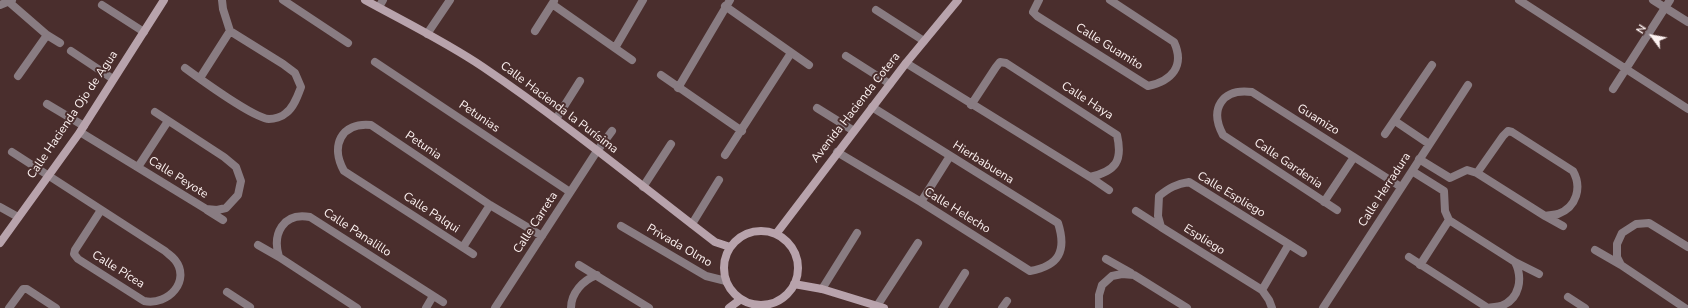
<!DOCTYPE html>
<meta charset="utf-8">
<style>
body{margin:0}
#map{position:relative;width:1688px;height:308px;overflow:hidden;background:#4a2e2d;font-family:"Nunito Sans",sans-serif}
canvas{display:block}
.north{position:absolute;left:1632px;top:16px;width:40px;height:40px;-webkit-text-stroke:3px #4a2e2d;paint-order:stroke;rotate:302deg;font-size:11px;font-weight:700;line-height:16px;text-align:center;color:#fdf2f1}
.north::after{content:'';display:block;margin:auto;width:14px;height:18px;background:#fdf2f1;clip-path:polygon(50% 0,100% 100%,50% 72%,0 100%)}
</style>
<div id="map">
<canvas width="1688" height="308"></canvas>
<div class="north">N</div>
</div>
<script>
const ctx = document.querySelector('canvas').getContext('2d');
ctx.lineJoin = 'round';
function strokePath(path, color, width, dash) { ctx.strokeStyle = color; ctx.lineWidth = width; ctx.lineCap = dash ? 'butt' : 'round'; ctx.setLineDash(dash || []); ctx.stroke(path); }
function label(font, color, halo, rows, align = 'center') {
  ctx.font = font + ' "Nunito Sans",sans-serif'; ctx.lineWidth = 4; ctx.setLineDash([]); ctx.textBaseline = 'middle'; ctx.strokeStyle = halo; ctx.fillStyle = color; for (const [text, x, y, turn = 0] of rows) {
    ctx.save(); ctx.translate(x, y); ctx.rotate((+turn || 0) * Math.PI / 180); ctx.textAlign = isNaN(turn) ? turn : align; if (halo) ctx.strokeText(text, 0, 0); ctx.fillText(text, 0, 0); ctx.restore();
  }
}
const street = new Path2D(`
 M 283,0 L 348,43
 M 1039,0 L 1033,12 L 1037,16 L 1148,86 C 1172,81 1185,66 1174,42 L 1110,0
 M 1519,0 L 1688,109
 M 1653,0 L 1688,22
 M 9,2 L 47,35 L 60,43
 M 552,4 L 632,60
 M 0,5 L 12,0
 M 102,5 L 144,32
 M 725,6 L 809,65
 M 379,7 L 383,0
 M 876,10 L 924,41
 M 535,31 L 554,1
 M 427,34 L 450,0
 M 615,48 L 643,0
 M 71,51 L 113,79
 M 846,56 L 890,84
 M 375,62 L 570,192
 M 906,63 L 1090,177 C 1116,171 1123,161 1117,135 L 1006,63 L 1000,62 L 996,67 L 971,105
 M 185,68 C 200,79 254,118 269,119 C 274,119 282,117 286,113 C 294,107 298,95 301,87 L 295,73 L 283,64 L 230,31 L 223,9 L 222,0
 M 661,75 L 742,131
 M 18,76 L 47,35
 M 200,78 L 230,31
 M 678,88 L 730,0
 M 1613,89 L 1670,0
 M 47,104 L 84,126
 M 817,108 L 854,131
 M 556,119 L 580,81
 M 1395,121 L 1429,144
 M 80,132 L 206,209 L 217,210 L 226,208 L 238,195 L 241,181 L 236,167 L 224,157 L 155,112
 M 1385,134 L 1432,65
 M 12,152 L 165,251 C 168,254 172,256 175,260 C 191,280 169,306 144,301 L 78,259 L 74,254 L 75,250 L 101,210
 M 837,152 L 921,202 L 1030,271 C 1059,266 1067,251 1058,223 L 872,107
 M 725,155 L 791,53
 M 1419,159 L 1450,178 L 1467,170 L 1477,173 L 1545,216 C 1550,215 1554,215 1558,214 C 1577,207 1582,187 1573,171 L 1512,132 L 1508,131 L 1503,136 L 1477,173
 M 138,167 L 168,121
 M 1412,171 L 1444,191 L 1445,211 L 1449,220
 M 1090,177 L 1109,190
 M 643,187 L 671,144
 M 921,202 L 950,156
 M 1324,202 L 1354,157
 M 0,207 L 18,217
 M 207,210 L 223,220
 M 1337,210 L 1223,135 C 1209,109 1222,88 1252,92 L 1401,187
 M 1136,211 L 1161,227
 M 1545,216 L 1563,226
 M 692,224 L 719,180
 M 621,226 L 706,276 L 726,281
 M 258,245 L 279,257
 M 463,247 L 490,205
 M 1595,250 L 1621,265
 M 473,254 L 344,171 C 330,146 341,122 371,125 L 490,205 L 542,236
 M 1409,257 L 1488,308 C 1492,307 1497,307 1501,306 C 1520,299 1523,278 1515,262 L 1449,220
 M 1106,259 L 1131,273
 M 1515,262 L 1539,274
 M 579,265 L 649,308
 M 1420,265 L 1449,220
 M 822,289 L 857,233
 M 1262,290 L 1289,244
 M 227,292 L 250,307
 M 1568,297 L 1585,308
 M 877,306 L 918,243
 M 9,308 L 23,289 L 27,289 L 56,308
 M 357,308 L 279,257 C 272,234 283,212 310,217 L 443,302
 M 426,308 L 433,296
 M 495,308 L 597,151 L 612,131
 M 571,308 C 571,293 583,280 597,275
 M 943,308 L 965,273
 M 1002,308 L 1007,301
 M 1099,308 L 1099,295 L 1102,285 L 1112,276 L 1122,274 L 1134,275 L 1187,308
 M 1272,308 L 1269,300 L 1262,290 L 1161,227 L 1158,216 L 1159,196 C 1169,188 1176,184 1189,182 L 1303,253
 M 1323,308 L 1468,85
 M 1685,308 L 1621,265 L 1617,257 L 1617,244 L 1622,233 L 1636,224 L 1649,223 L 1688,247`);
const secondary = new Path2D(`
 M 365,0 C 405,22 446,42 483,67 C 564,122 638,183 715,242 L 730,247
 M724 268a37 37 0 1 1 74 0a37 37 0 1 1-74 0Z
 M 776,234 L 906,63 L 958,0
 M 0,243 L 80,132 L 164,0
 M 794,284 L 822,289 L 884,308
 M 729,308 L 741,299`);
const streetNames = [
 ["Calle Guamito",1109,47,32],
 ["Calle Haya",1087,101,33],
 ["Calle Hacienda la Purísima",559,108,37],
 ["Avenida Hacienda Cotera",856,108,-52],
 ["Calle Hacienda Ojo de Agua",73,115,-56],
 ["Petunias",479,117,34],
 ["Guamizo",1318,120,32],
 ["Petunia",423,146,34],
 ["Hierbabuena",983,163,32],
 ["Calle Gardenia",1288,164,34],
 ["Calle Peyote",178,178,32],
 ["Calle Herradura",1385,190,-57],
 ["Calle Espliego",1231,195,31],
 ["Calle Helecho",957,211,32],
 ["Calle Palqui",431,213,33],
 ["Calle Carreta",536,223,-57],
 ["Calle Panalillo",357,233,33],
 ["Espliego",1204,240,32],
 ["Privada Olmo",679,246,30],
 ["Calle Pícea",118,270,32]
];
strokePath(street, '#897c82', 8);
strokePath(secondary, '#b8a3ac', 8);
label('12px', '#fdf2f1', '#4a2e2d', streetNames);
</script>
